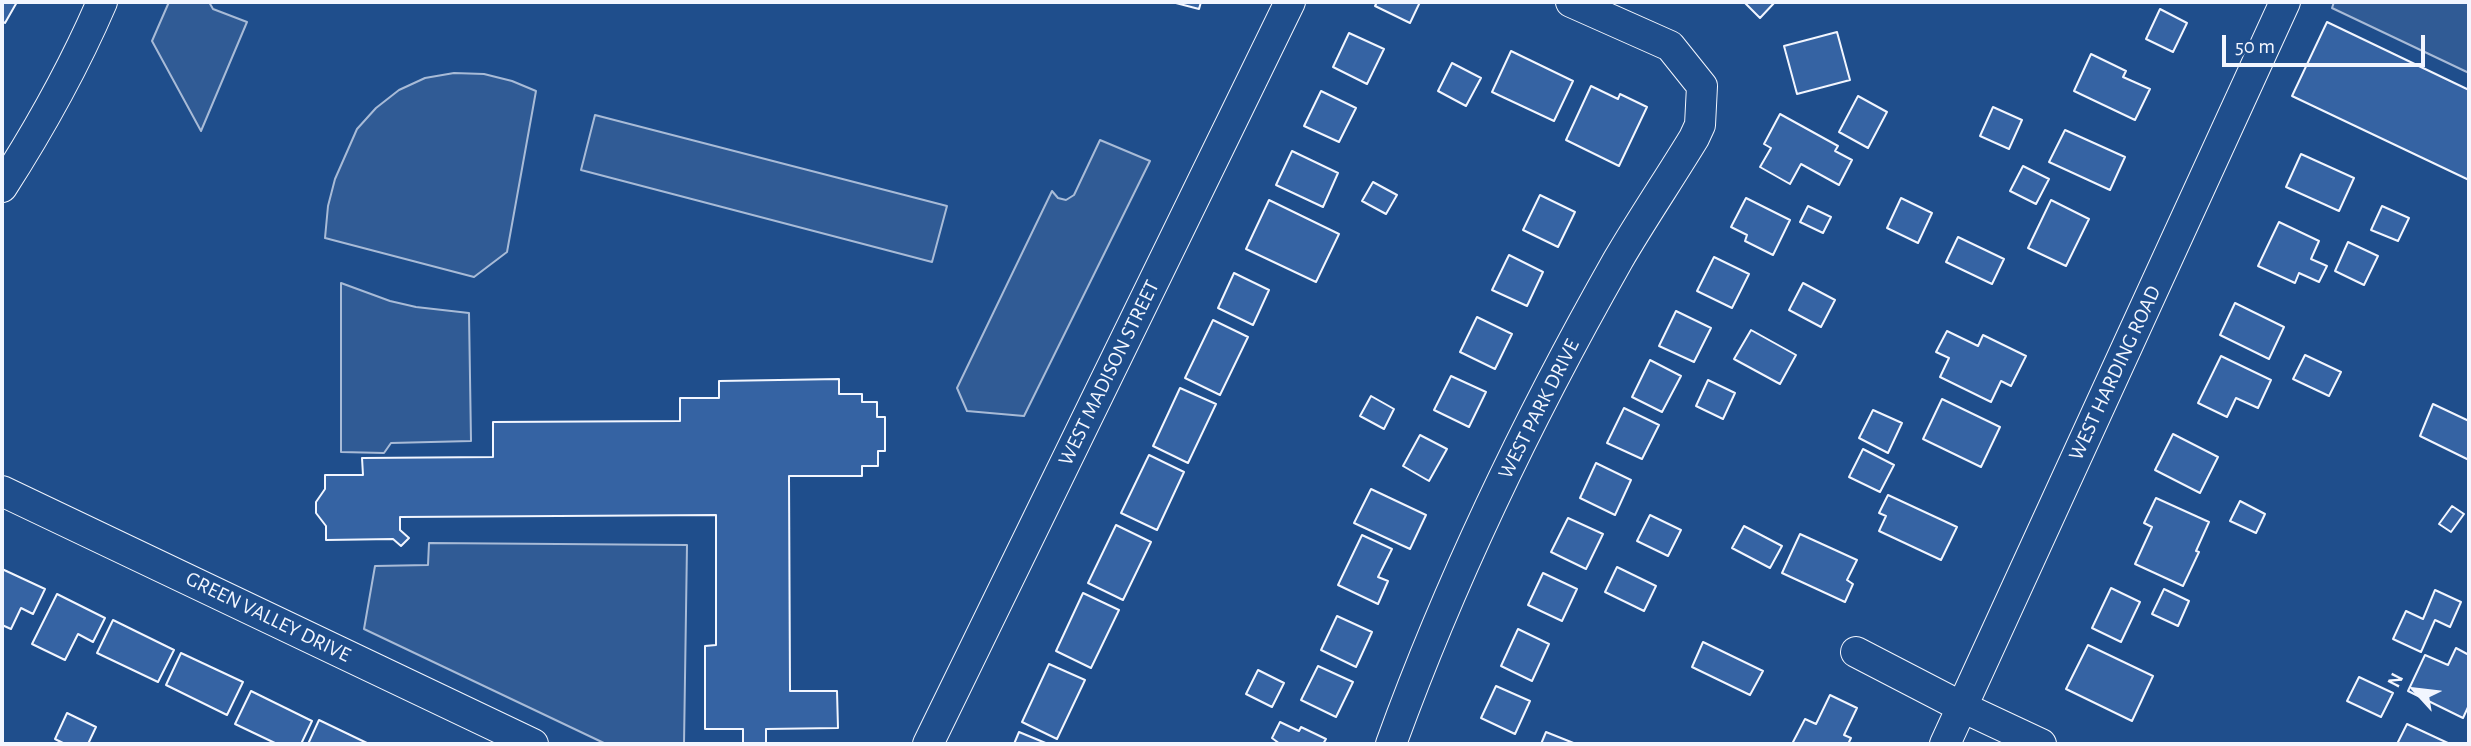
<!DOCTYPE html>
<style>
body{margin:0}
#map{position:relative;width:2471px;height:746px;overflow:hidden;background:#1f4e8c;font-family:"Alegreya Sans",sans-serif}
canvas{display:block}
.frame{position:absolute;inset:0;border:4px solid #f2f6ff;pointer-events:none}
.north{position:absolute;left:2380px;top:655px;width:70px;height:70px;-webkit-text-stroke:5px #1f4e8c;paint-order:stroke;rotate:297deg;font-size:19px;font-weight:700;line-height:28px;text-align:center;color:#f2f6ff}
.north::after{content:'';display:block;margin:auto;width:24px;height:32px;background:#f2f6ff;clip-path:polygon(50% 0,100% 100%,50% 72%,0 100%)}
.scale{position:absolute;left:2222px;top:35px;width:203px;height:32px;box-sizing:border-box;border:4px solid #f2f6ff;border-top:0;padding-left:9px;font-size:21px;line-height:24px;white-space:nowrap;color:#f2f6ff;-webkit-text-stroke:5px #1f4e8c;paint-order:stroke}
</style>
<div id="map">
<canvas width="2471" height="746"></canvas>
<div class="frame"></div>
<div class="north">N</div>
<div class="scale">50 m</div>
</div>
<script>
const ctx = document.querySelector('canvas').getContext('2d');
ctx.lineJoin = 'round';
function fillPath(path, color) { ctx.fillStyle = color; ctx.fill(path, 'evenodd'); }
function strokePath(path, color, width, dash) { ctx.strokeStyle = color; ctx.lineWidth = width; ctx.lineCap = dash ? 'butt' : 'round'; ctx.setLineDash(dash || []); ctx.stroke(path); }
function label(font, color, halo, rows, align = 'center') {
  ctx.font = font + ' "Alegreya Sans",sans-serif'; ctx.lineWidth = 5; ctx.setLineDash([]); ctx.textBaseline = 'middle'; ctx.strokeStyle = halo; ctx.fillStyle = color; for (const [text, x, y, turn = 0] of rows) {
    ctx.save(); ctx.translate(x, y); ctx.rotate((+turn || 0) * Math.PI / 180); ctx.textAlign = isNaN(turn) ? turn : align; if (halo) ctx.strokeText(text, 0, 0); ctx.fillText(text, 0, 0); ctx.restore();
  }
}
const built = new Path2D(`
 M 169,2 L 209,2 L 213,9 L 247,22 L 201,131 L 152,41 Z
 M 2334,2 L 2469,2 L 2469,73 L 2332,8 Z
 M 454,73 L 484,74 L 512,81 L 536,91 L 507,252 L 474,277 L 325,238 L 328,206 L 335,179 L 357,129 L 376,108 L 399,90 L 425,78 Z
 M 595,115 L 947,206 L 932,262 L 581,170 Z
 M 1100,140 L 1150,161 L 1024,416 L 967,411 L 957,388 L 1052,191 L 1058,198 L 1066,200 L 1074,195 Z
 M 341,283 L 390,301 L 416,307 L 469,313 L 471,441 L 391,443 L 384,453 L 341,452 Z
 M 429,543 L 687,545 L 684,744 L 606,744 L 364,629 L 375,566 L 428,565 Z`);
const building = new Path2D(`
 M 2,2 L 17,2 L 5,23 L 2,21 Z
 M 1172,2 L 1201,2 L 1199,9 Z
 M 1377,2 L 1420,2 L 1410,23 L 1375,6 Z
 M 1744,2 L 1775,2 L 1760,18 Z
 M 2160,9 L 2187,23 L 2173,52 L 2146,39 Z
 M 2327,22 L 2469,90 L 2469,180 L 2292,96 Z
 M 1837,32 L 1850,80 L 1797,94 L 1784,46 Z
 M 1349,33 L 1384,49 L 1367,84 L 1333,67 Z
 M 1511,51 L 1573,81 L 1554,121 L 1492,92 Z
 M 2091,54 L 2126,71 L 2123,77 L 2150,89 L 2135,120 L 2074,91 Z
 M 1452,63 L 1481,78 L 1466,106 L 1438,91 Z
 M 1591,86 L 1618,99 L 1620,94 L 1647,107 L 1619,166 L 1566,140 Z
 M 1321,91 L 1356,108 L 1339,142 L 1304,126 Z
 M 1858,96 L 1887,112 L 1868,148 L 1839,132 Z
 M 1993,107 L 2022,120 L 2009,149 L 1980,136 Z
 M 1780,114 L 1838,146 L 1835,151 L 1852,160 L 1839,185 L 1801,164 L 1790,184 L 1760,167 L 1771,148 L 1764,144 Z
 M 2065,130 L 2125,157 L 2110,190 L 2049,162 Z
 M 1292,151 L 1338,173 L 1323,207 L 1276,185 Z
 M 2301,154 L 2354,178 L 2339,211 L 2286,187 Z
 M 2023,166 L 2049,179 L 2036,204 L 2010,191 Z
 M 1373,182 L 1397,195 L 1386,214 L 1362,201 Z
 M 1540,195 L 1575,212 L 1558,247 L 1523,230 Z
 M 1746,198 L 1790,220 L 1773,255 L 1745,241 L 1747,235 L 1731,227 Z
 M 1901,198 L 1932,213 L 1918,243 L 1887,228 Z
 M 1269,200 L 1339,234 L 1316,282 L 1246,249 Z
 M 2051,200 L 2089,219 L 2066,266 L 2028,248 Z
 M 1808,206 L 1831,217 L 1823,233 L 1800,222 Z
 M 2382,206 L 2409,218 L 2398,241 L 2371,230 Z
 M 2279,222 L 2319,241 L 2311,259 L 2327,266 L 2319,282 L 2299,273 L 2295,283 L 2258,266 Z
 M 1958,237 L 2004,259 L 1992,284 L 1946,262 Z
 M 2348,242 L 2378,256 L 2364,285 L 2335,271 Z
 M 1509,255 L 1543,272 L 1527,306 L 1492,290 Z
 M 1714,257 L 1749,274 L 1732,308 L 1697,291 Z
 M 1234,273 L 1269,290 L 1253,325 L 1218,308 Z
 M 1803,283 L 1835,300 L 1821,327 L 1789,310 Z
 M 2235,303 L 2284,327 L 2269,359 L 2220,335 Z
 M 1676,311 L 1711,328 L 1694,362 L 1659,346 Z
 M 1477,317 L 1512,334 L 1495,369 L 1460,352 Z
 M 1213,320 L 1248,337 L 1220,395 L 1185,378 Z
 M 1751,330 L 1796,355 L 1780,384 L 1734,359 Z
 M 1947,331 L 1978,346 L 1983,335 L 2026,356 L 2011,386 L 2001,381 L 1991,402 L 1940,377 L 1949,358 L 1936,352 Z
 M 2305,355 L 2341,372 L 2329,396 L 2293,379 Z
 M 2221,356 L 2271,380 L 2258,408 L 2236,398 L 2227,417 L 2198,403 Z
 M 1650,360 L 1681,376 L 1662,412 L 1632,397 Z
 M 1451,376 L 1486,392 L 1469,427 L 1434,410 Z
 M 839,379 L 839,394 L 862,394 L 862,402 L 877,402 L 877,417 L 885,417 L 885,451 L 878,451 L 878,466 L 862,466 L 862,476 L 789,476 L 790,691 L 837,691 L 838,728 L 766,729 L 766,744 L 743,744 L 743,729 L 705,729 L 705,646 L 716,645 L 716,515 L 400,517 L 400,530 L 409,538 L 401,546 L 393,539 L 326,540 L 326,526 L 316,513 L 316,502 L 325,489 L 325,475 L 363,475 L 362,458 L 493,457 L 493,422 L 680,421 L 680,398 L 719,398 L 719,381 Z
 M 1708,380 L 1735,393 L 1723,419 L 1696,406 Z
 M 1180,388 L 1216,404 L 1188,463 L 1153,446 Z
 M 1371,396 L 1394,409 L 1384,429 L 1360,416 Z
 M 1942,399 L 2000,427 L 1981,467 L 1923,439 Z
 M 2433,404 L 2469,421 L 2469,460 L 2420,436 Z
 M 1624,408 L 1659,425 L 1642,459 L 1607,443 Z
 M 1873,410 L 1902,423 L 1888,453 L 1859,438 Z
 M 2173,434 L 2218,457 L 2200,493 L 2155,470 Z
 M 1420,435 L 1447,449 L 1429,481 L 1403,466 Z
 M 1863,449 L 1894,465 L 1880,492 L 1849,477 Z
 M 1149,455 L 1184,472 L 1157,530 L 1121,513 Z
 M 1596,463 L 1631,480 L 1615,515 L 1580,498 Z
 M 1371,489 L 1426,515 L 1410,549 L 1354,523 Z
 M 1888,495 L 1957,527 L 1941,560 L 1879,531 L 1886,516 L 1879,513 Z
 M 2156,498 L 2209,522 L 2196,551 L 2199,552 L 2183,586 L 2135,564 L 2152,527 L 2144,523 Z
 M 2240,501 L 2265,514 L 2256,533 L 2230,521 Z
 M 2452,506 L 2464,514 L 2451,532 L 2439,524 Z
 M 1650,515 L 1681,530 L 1668,556 L 1637,541 Z
 M 1568,518 L 1603,534 L 1586,569 L 1551,552 Z
 M 1116,525 L 1151,542 L 1123,600 L 1088,583 Z
 M 1744,526 L 1782,546 L 1770,568 L 1732,548 Z
 M 1800,534 L 1857,560 L 1847,580 L 1853,584 L 1845,602 L 1782,573 Z
 M 1362,535 L 1392,549 L 1378,577 L 1388,581 L 1378,604 L 1338,585 Z
 M 1617,567 L 1656,586 L 1644,611 L 1605,592 Z
 M 2,569 L 45,589 L 33,614 L 21,608 L 11,629 L 2,625 Z
 M 1543,573 L 1577,589 L 1562,621 L 1528,605 Z
 M 2111,588 L 2140,602 L 2121,642 L 2092,628 Z
 M 2164,589 L 2189,601 L 2178,626 L 2152,614 Z
 M 2435,590 L 2461,602 L 2450,627 L 2435,620 L 2421,652 L 2393,639 L 2406,611 L 2423,619 Z
 M 1083,593 L 1119,610 L 1091,668 L 1056,651 Z
 M 57,594 L 105,618 L 93,642 L 78,634 L 65,660 L 32,644 Z
 M 1337,616 L 1372,632 L 1356,667 L 1321,650 Z
 M 113,620 L 174,650 L 158,682 L 97,653 Z
 M 1518,629 L 1549,644 L 1532,681 L 1501,666 Z
 M 1703,642 L 1763,671 L 1750,695 L 1692,667 Z
 M 2088,645 L 2153,676 L 2132,721 L 2066,689 Z
 M 2456,648 L 2469,655 L 2469,705 L 2463,718 L 2408,691 L 2425,655 L 2448,665 Z
 M 181,653 L 243,682 L 227,715 L 166,685 Z
 M 1049,664 L 1085,680 L 1057,739 L 1022,722 Z
 M 1318,666 L 1353,682 L 1336,717 L 1301,700 Z
 M 1258,670 L 1284,683 L 1272,707 L 1246,694 Z
 M 2359,677 L 2393,693 L 2381,717 L 2347,701 Z
 M 1496,686 L 1530,701 L 1515,734 L 1481,718 Z
 M 251,691 L 312,721 L 301,744 L 277,744 L 235,724 Z
 M 1830,695 L 1857,708 L 1844,735 L 1851,738 L 1848,744 L 1792,744 L 1805,719 L 1816,724 Z
 M 67,713 L 96,727 L 88,744 L 65,744 L 55,739 Z
 M 319,720 L 369,744 L 308,744 Z
 M 1280,722 L 1299,731 L 1301,727 L 1326,739 L 1323,744 L 1280,744 L 1272,738 Z
 M 2407,724 L 2450,744 L 2397,744 Z
 M 1019,732 L 1048,744 L 1014,744 Z
 M 1546,732 L 1576,744 L 1541,744 Z`);
const minor = new Path2D(`
 M 2,187 C 40,128 74,67 102,2
 M 2,491 L 533,744
 M 1856,652 L 1962,707 L 2041,744
 M 928,744 L 1290,2
 M 1391,744 C 1452,576 1530,415 1618,260 C 1642,219 1669,179 1694,138 L 1700,125 L 1702,86 L 1670,46 L 1571,2
 M 1945,744 L 2285,2`);
const streetNames = [
 ["WEST MADISON STREET",1109,373,-64],
 ["WEST HARDING ROAD",2115,373,-65],
 ["WEST PARK DRIVE",1539,409,-63],
 ["GREEN VALLEY DRIVE",268,617,26]
];
fillPath(built, '#305b95');
strokePath(built, '#a8bbd7', 2);
fillPath(building, '#3563a3');
strokePath(building, '#f2f6ff', 2);
strokePath(minor, '#f2f6ff', 32);
strokePath(minor, '#1f4e8c', 30);
label('21px', '#f2f6ff', '#1f4e8c', streetNames);
</script>
